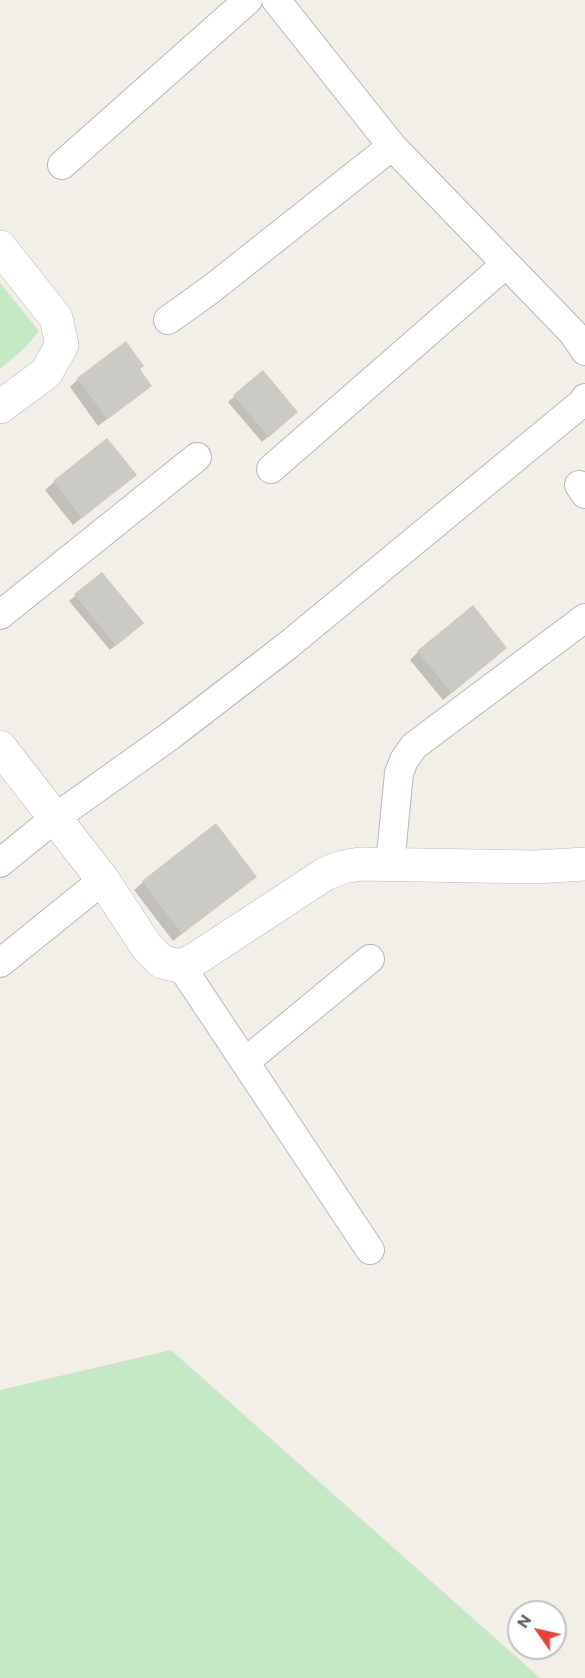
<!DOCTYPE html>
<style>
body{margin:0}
#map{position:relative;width:585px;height:1678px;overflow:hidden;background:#f1efe8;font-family:Commissioner,sans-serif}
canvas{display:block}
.north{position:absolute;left:507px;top:1600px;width:60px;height:60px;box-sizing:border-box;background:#fff;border:2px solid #bfc1c3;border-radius:50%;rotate:304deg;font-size:16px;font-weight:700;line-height:24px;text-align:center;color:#5f6368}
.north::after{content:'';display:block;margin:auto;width:21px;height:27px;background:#ea4335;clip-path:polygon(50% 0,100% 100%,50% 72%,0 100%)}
</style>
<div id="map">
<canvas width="585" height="1678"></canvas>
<div class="north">N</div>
</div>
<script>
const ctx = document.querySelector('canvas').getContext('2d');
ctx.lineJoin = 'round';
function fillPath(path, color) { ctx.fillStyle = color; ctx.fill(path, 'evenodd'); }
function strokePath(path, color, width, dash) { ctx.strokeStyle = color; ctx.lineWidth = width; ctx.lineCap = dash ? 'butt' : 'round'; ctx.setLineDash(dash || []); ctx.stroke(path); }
const green = new Path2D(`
 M 0,283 L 39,331 L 25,348 L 0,369 Z
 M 171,1350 L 540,1678 L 0,1678 L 0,1390 Z`);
const shadow = new Path2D(`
 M 139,369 L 150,386 L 98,426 L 70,387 L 78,379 Z
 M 263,372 L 291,417 L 262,442 L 228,402 Z
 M 135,475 L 73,525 L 45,490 L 54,482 Z
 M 102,574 L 136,629 L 110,650 L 69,601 Z
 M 418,652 L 497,656 L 443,700 L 410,660 Z
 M 255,876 L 173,941 L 134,890 L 143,882 Z`);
const building = new Path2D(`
 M 126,341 L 144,366 L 140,369 L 152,386 L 108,419 L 77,378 Z
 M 263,370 L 298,412 L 269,437 L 233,395 Z
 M 107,438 L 137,475 L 82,518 L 53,481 Z
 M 102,572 L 144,623 L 116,646 L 74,594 Z
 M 473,605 L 507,648 L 452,693 L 417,651 Z
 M 216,823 L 257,877 L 182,934 L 142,881 Z`);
const street = new Path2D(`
 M 276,0 L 392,146
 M 62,165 L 248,0
 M 168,320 L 210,290 L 392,146 L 573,333 L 585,351
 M 271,469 L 506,264
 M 579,485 L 585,494
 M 0,615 L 197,457
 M 0,863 L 55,818 L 170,736 L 287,646 L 583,402 L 585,398
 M 390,865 L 399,773 L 404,760 L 414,746 L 585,618
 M 0,963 L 103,880
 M 181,966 L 370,1250
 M 245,1062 L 370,959`);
const secondary = new Path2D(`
 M 0,247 L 56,318 L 62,345 L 46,373 L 0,407
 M 0,747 L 103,880 L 147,947 L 162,962 L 181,966 L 194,960 L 325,874 L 343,867 L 360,864 L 536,867 L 585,864`);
fillPath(green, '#c5e8c5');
fillPath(shadow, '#0003');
fillPath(building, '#cccac5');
strokePath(street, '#b5b8bc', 30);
strokePath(secondary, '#b6babf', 34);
strokePath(street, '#fff', 28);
strokePath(secondary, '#fff', 33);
</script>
